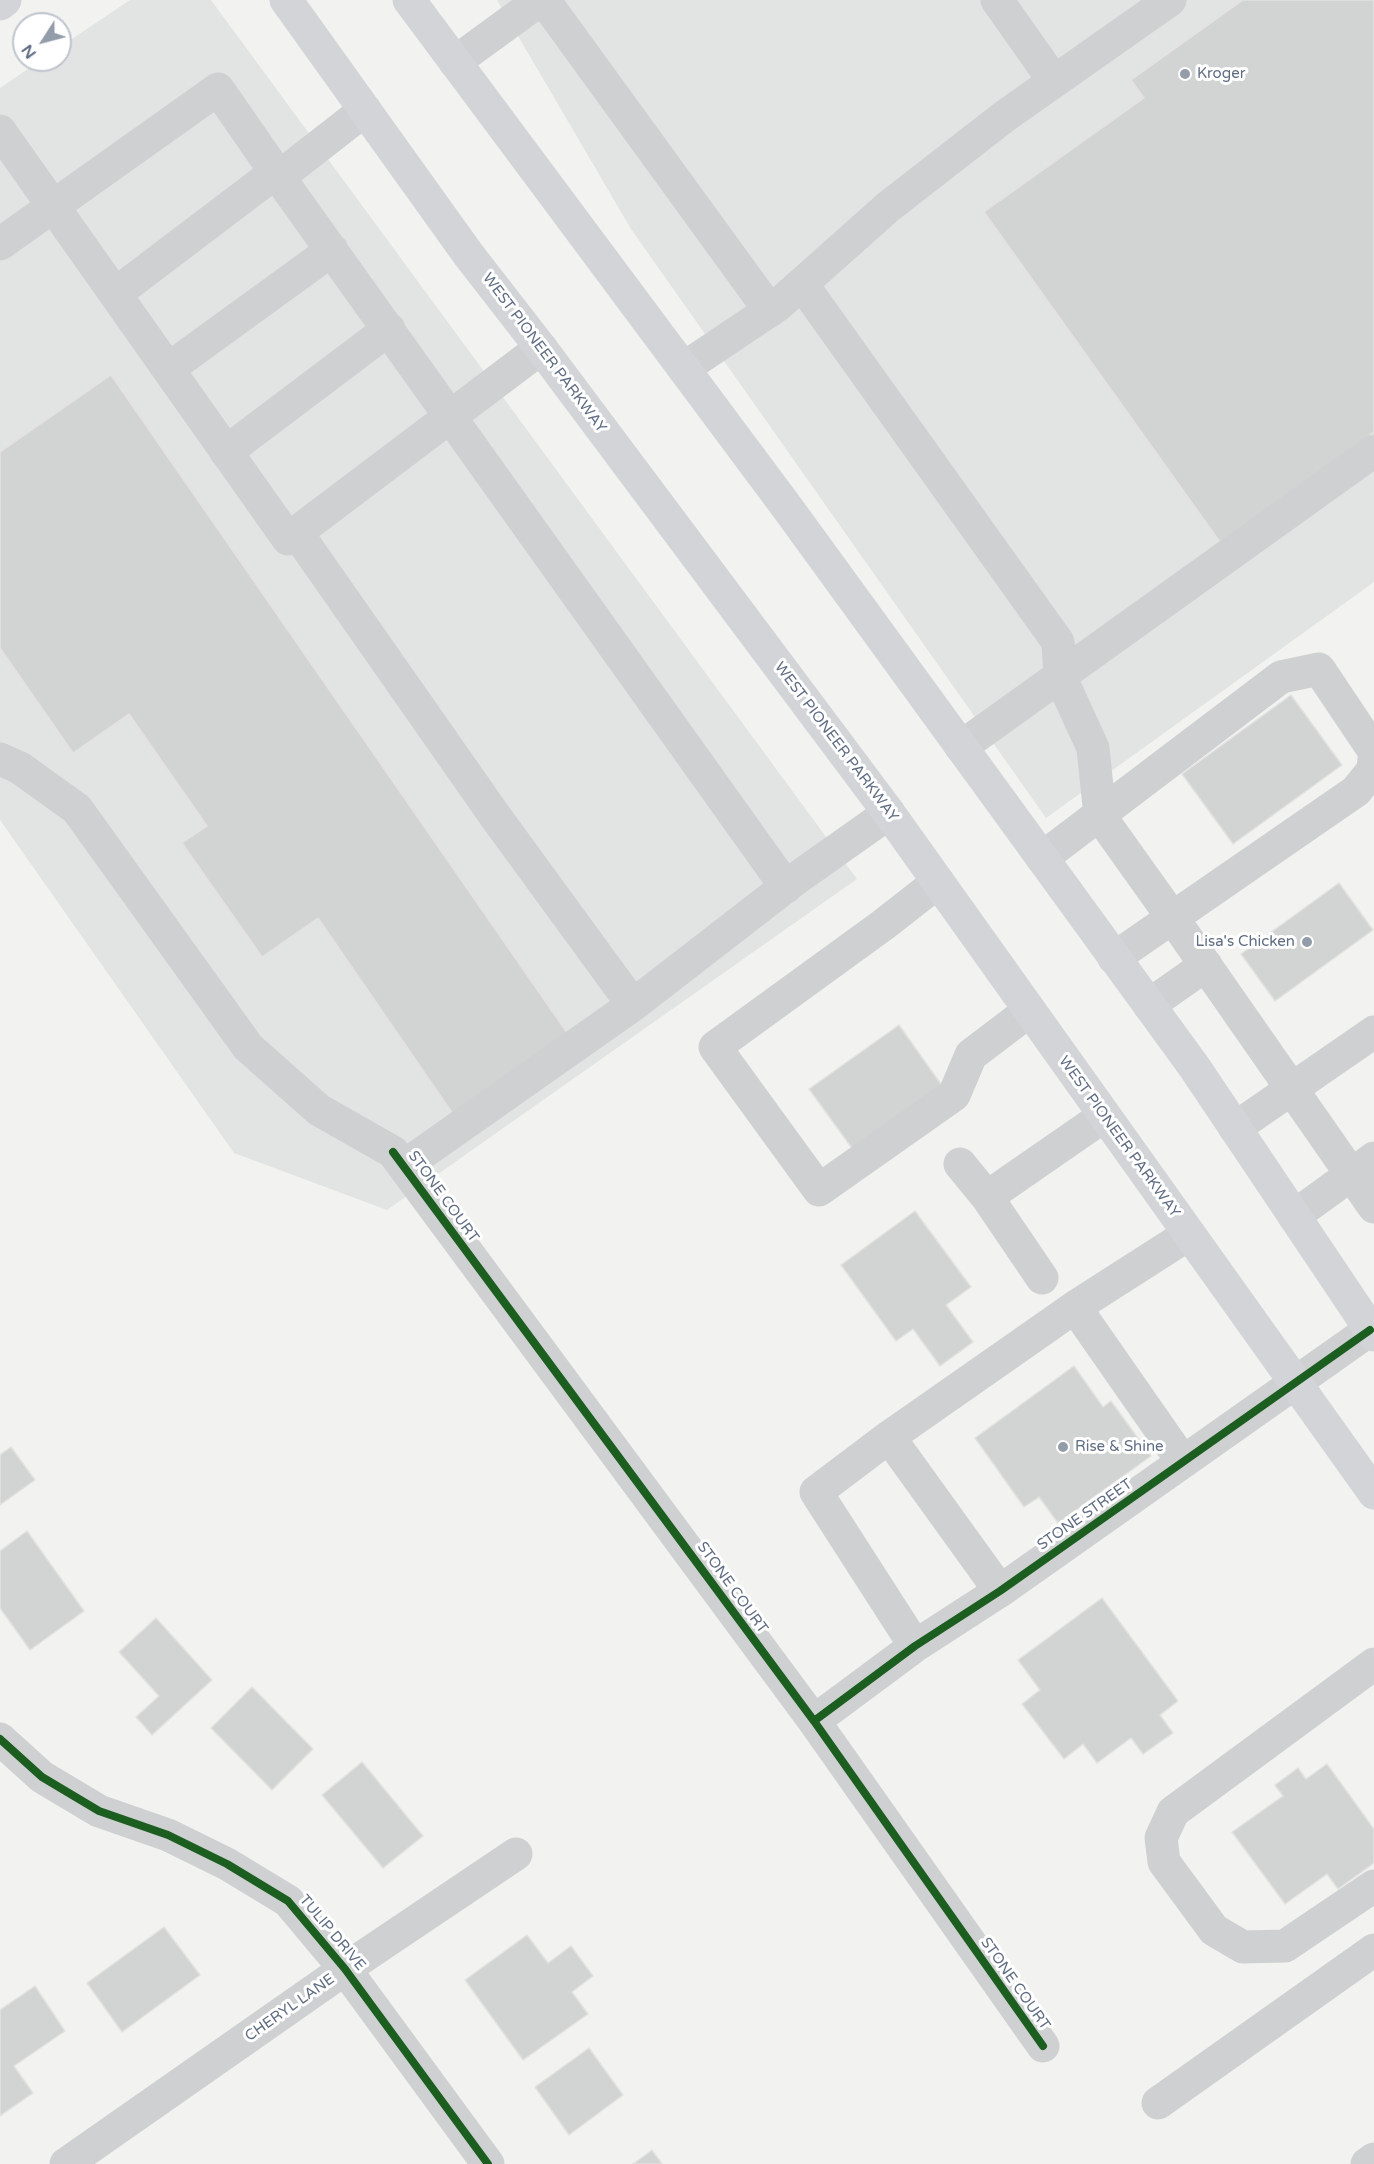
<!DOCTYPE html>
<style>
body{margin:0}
#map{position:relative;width:1374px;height:2164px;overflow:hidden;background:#f2f3f0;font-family:"Varela Round",sans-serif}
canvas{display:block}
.north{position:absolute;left:12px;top:12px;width:60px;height:60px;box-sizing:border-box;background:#fff;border:2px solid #bfc5cd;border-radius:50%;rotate:234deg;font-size:16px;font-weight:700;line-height:24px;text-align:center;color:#606d83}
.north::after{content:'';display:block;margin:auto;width:21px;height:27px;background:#939ca9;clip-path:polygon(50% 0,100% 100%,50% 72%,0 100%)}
</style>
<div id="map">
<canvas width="1374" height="2164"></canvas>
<div class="north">N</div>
</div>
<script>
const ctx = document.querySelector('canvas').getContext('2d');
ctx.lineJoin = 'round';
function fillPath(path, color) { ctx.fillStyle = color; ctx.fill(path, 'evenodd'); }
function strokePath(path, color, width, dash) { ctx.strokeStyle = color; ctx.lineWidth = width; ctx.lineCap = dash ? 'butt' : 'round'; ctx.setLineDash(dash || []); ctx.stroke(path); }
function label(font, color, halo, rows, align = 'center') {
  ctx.font = font + ' "Varela Round",sans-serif'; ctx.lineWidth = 6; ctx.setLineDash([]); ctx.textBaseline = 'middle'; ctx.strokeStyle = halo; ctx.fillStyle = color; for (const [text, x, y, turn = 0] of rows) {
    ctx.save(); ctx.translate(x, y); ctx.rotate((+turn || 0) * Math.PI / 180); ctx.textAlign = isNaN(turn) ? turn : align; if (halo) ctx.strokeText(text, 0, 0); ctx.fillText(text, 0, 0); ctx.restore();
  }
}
const built = new Path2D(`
 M 130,0 L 211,0 L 857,879 L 387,1210 L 234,1153 L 0,820 L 0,88 L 41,60 L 60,60 L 60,47 Z
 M 497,0 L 1374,0 L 1374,582 L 1046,818 L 631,229 Z`);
const building = new Path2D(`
 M 1243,0 L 1374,0 L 1374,432 L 1220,542 L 984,212 L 1144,98 L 1131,80 Z
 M 111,375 L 570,1037 L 455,1117 L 318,918 L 262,957 L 182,843 L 207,826 L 129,714 L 73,753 L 0,648 L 0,452 Z
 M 1291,695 L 1342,765 L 1233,844 L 1182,774 Z
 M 1339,883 L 1373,930 L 1275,1001 L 1241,954 Z
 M 899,1025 L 943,1087 L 854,1151 L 809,1089 Z
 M 915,1211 L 971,1287 L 946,1305 L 973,1342 L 940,1366 L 913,1329 L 896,1341 L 841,1265 Z
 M 1074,1366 L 1103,1407 L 1111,1401 L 1151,1456 L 1058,1523 L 1039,1497 L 1024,1507 L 975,1438 Z
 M 11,1447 L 35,1480 L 0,1505 L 0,1455 Z
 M 27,1531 L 84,1611 L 30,1650 L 0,1608 L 0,1551 Z
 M 1102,1598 L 1178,1701 L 1160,1715 L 1173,1733 L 1143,1754 L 1131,1738 L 1097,1763 L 1083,1744 L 1064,1759 L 1022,1704 L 1040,1690 L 1018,1660 Z
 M 156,1618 L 212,1680 L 152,1735 L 136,1717 L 159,1696 L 119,1652 Z
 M 252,1687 L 313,1749 L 272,1790 L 211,1728 Z
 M 362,1762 L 423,1836 L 383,1868 L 322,1795 Z
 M 1327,1764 L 1374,1829 L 1374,1863 L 1338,1889 L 1327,1874 L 1285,1904 L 1232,1832 L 1283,1796 L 1275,1785 L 1298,1768 L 1306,1779 Z
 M 164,1927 L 200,1975 L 122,2032 L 87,1983 Z
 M 527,1935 L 548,1963 L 571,1946 L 593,1976 L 572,1992 L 588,2014 L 523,2060 L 465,1980 Z
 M 35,1986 L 65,2031 L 14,2066 L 33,2093 L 0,2116 L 0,2010 Z
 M 589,2048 L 623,2095 L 569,2135 L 535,2087 Z
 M 652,2150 L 662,2164 L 633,2164 Z`);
const minor = new Path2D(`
 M 544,0 L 770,311
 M 997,0 L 1054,81
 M 455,62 L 540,0
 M 365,110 L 279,177 L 786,887
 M 0,131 L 288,539 L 541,348
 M 0,244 L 218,89 L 279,177
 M 802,284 L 1058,642 L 1060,676 L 1093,748 L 1100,816 L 1172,917 L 1374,1207
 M 115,294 L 276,172
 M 684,368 L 778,305 L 888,207 L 1005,116 L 1170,0
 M 168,369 L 332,250
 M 226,452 L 389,329
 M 297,533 L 495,816 L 633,1005 L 797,878 L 889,813
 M 961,747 L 1374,451
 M 0,759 L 20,768 L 77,809 L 248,1047 L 319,1110 L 393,1152 L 814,1721 L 1043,2046
 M 1042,858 L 1281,677 L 1319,669 L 1374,751
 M 938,882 L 883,925 L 715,1047 L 819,1190 L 954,1095 L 971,1055 L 1029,1011
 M 1114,958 L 1356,791 L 1373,770 L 1374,758
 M 1149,1005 L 1206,965
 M 1235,1128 L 1374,1032
 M 960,1164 L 987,1197 L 1104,1116
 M 404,1166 L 633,1005
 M 987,1197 L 1042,1278
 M 1294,1216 L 1374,1158
 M 1075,1307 L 1183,1462
 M 889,1437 L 816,1492 L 915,1646
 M 1000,1591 L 889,1437 L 1075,1307 L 1189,1234
 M 1374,1664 L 1173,1812 L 1161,1838 L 1164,1862 L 1214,1930 L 1243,1947 L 1285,1946 L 1374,1886
 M 814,1721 L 915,1646 L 1000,1591 L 1370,1330
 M 0,1739 L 42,1777 L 99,1811 L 168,1835 L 227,1864 L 288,1901 L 345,1969 L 488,2164
 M 1158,2103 L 1374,1950
 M 66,2164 L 345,1969 L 516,1854
 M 1367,2164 L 1374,2159`);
const major = new Path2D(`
 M 286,0 L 468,254 L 541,348 L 889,813 L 1374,1493
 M 409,0 L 789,510 L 1195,1068 L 1374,1335
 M 0,4 L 5,0`);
const cycleway = new Path2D(`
 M 393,1152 L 814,1721 L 1043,2046
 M 814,1721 L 915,1646 L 1000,1591 L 1370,1330
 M 0,1739 L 42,1777 L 99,1811 L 168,1835 L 227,1864 L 288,1901 L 345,1969 L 488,2164`);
const markers = [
 [1185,74,6,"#939ca9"],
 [1307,942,6,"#939ca9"],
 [1063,1447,6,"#939ca9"]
];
const poiNames = [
 ["Kroger",1197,74],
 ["Lisa's Chicken",1295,942,"right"],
 ["Rise & Shine",1075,1447]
];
const streetNames = [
 ["WEST PIONEER PARKWAY",544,353,53],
 ["WEST PIONEER PARKWAY",836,742,53],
 ["WEST PIONEER PARKWAY",1119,1137,54],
 ["STONE COURT",443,1197,54],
 ["STONE STREET",1085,1515,-35],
 ["STONE COURT",732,1588,54],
 ["TULIP DRIVE",332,1933,50],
 ["STONE COURT",1015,1984,55],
 ["CHERYL LANE",290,2008,-35]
];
fillPath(built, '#e2e3e3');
fillPath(building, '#d2d3d3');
strokePath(building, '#e2e2e0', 1.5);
strokePath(minor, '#cfd0d1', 33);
strokePath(major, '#d2d4d7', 33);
strokePath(cycleway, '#1b5e20', 8);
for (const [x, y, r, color] of markers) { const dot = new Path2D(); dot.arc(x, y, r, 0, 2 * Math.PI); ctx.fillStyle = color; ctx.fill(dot); strokePath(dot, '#fff', 2); }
label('15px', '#606d83', '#fff', poiNames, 'left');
label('15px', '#606d83', '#fff', streetNames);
</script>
